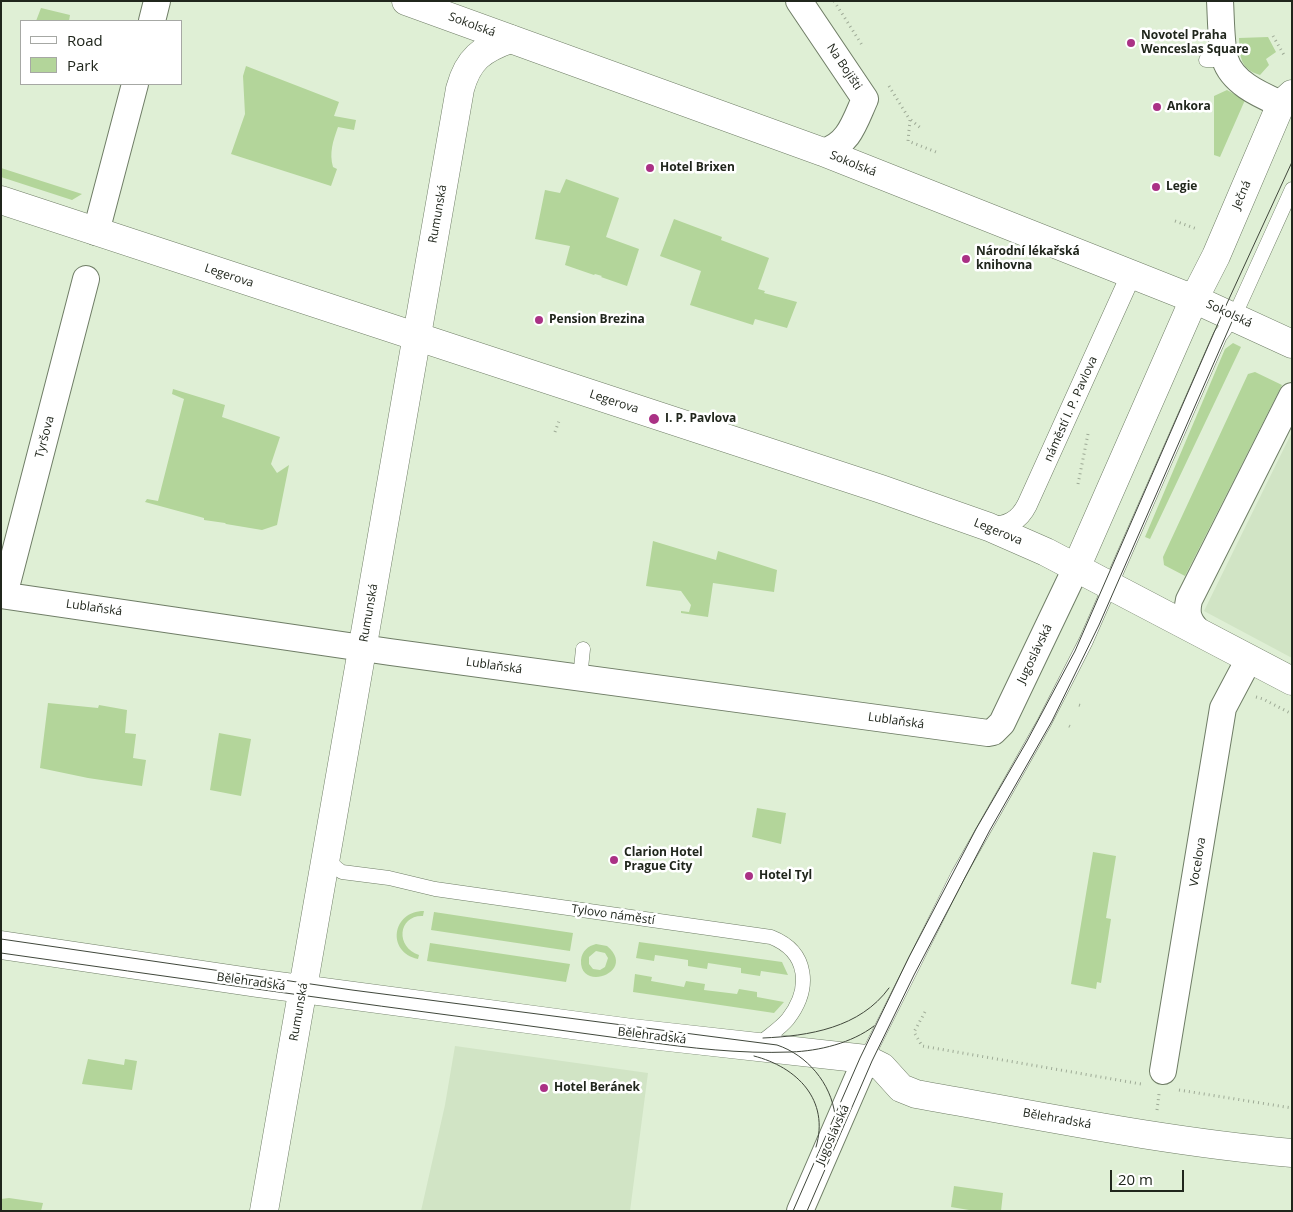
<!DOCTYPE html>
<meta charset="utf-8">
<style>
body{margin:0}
#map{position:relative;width:1293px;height:1212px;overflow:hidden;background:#dfefd5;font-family:"Open Sans",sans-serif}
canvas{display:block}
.frame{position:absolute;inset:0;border:2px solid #20261c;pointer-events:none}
.legend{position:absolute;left:20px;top:20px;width:162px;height:65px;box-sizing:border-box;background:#fff;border:1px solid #a6a8a4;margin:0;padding:6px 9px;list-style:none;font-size:15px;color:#20261c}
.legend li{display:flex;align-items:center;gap:10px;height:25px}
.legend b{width:25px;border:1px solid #a6a8a4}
.scale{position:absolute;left:1110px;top:1170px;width:74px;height:22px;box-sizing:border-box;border:2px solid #20261c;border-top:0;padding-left:6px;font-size:15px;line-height:18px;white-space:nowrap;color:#20261c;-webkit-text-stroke:4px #fff;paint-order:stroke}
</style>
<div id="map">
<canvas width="1293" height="1212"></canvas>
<div class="frame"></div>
<ul class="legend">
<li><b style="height:6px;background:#fff"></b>Road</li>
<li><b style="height:14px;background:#b3d59a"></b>Park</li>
</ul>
<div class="scale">20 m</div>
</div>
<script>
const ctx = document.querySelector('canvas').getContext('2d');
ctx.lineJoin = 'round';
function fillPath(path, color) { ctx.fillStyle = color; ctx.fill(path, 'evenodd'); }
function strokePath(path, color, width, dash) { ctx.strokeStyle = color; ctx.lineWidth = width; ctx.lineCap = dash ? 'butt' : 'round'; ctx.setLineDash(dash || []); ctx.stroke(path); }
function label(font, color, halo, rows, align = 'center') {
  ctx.font = font + ' "Open Sans",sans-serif'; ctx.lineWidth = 5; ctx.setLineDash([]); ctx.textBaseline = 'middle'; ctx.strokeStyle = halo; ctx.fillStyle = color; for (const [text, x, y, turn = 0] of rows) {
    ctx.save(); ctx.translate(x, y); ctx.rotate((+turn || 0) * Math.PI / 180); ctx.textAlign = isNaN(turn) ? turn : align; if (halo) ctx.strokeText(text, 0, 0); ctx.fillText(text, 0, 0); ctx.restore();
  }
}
const built = new Path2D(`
 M 1292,432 L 1292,658 L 1204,611 Z
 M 455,1046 L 648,1073 L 630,1211 L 421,1211 L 445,1105 Z`);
const green = new Path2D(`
 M 41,8 L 70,15 L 69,21 L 36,21 Z
 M 1268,37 L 1276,52 L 1266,59 L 1269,65 L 1260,75 C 1240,69 1240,57 1239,38 Z
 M 246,66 L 339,102 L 334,116 L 356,120 L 354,130 L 338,127 C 333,141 329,153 333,167 L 337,169 L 331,186 L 231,154 L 245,114 L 243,76 Z
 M 1227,90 L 1245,100 L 1220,157 L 1214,155 L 1214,96 Z
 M 1,168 L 82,194 L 72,200 L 1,177 Z
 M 566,179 L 619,198 L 606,237 L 639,249 L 627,286 L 601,277 L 602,276 L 595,274 L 594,275 L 565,265 L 570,246 L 535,239 L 545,190 L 560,193 Z
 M 674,219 L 722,237 L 721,240 L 769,258 L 758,289 L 765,291 L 764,293 L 797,302 L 787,328 L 755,319 L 753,325 L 690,305 L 701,271 L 660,256 Z
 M 1233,343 L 1241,347 L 1150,539 L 1145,537 L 1225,349 Z
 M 1255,372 L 1282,385 L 1185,576 L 1164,565 L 1163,557 L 1248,374 Z
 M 173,389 L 225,405 L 222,417 L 280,437 L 271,464 L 277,473 L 289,465 L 277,525 L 262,530 L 226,524 L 225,523 L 204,520 L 204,518 L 145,502 L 147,499 L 158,501 L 184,399 L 172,394 Z
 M 653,541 L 716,560 L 718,551 L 777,570 L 774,592 L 713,583 L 708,617 L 681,613 L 681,611 L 689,612 L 691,605 L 681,591 L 646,586 Z
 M 48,703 L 98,708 L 99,705 L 127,710 L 125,733 L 136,734 L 133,758 L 146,760 L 142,786 L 88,778 L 40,768 Z
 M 219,733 L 251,739 L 241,796 L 210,790 Z
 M 757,808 L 786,813 L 781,844 L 752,837 Z
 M 1093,852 L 1116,856 L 1106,918 L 1111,919 L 1101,983 L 1097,982 L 1096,989 L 1071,984 Z
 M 424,911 L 423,916 C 398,915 395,947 419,955 L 418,959 C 386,952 392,911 424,911 Z
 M 434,912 L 573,933 L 570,951 L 431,930 Z
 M 639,942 L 782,962 L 788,975 L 761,971 L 760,976 L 741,973 L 741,968 L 708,963 L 707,969 L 688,966 L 688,960 L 655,955 L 654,961 L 636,958 Z
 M 430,943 L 570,964 L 566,982 L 427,961 Z
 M 596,944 L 607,946 C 638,972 579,993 581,960 C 582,951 588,946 596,944 ZM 596,951 L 605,953 L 608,958 L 605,967 L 600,970 L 593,969 L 589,964 L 589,957 Z
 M 635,974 L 652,977 L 651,981 L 684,987 L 686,981 L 705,984 L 704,990 L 737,994 L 739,989 L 757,992 L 757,997 L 784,1002 L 774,1013 L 633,992 Z
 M 88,1059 L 124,1065 L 125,1059 L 137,1061 L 132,1090 L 82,1084 Z
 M 954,1186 L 1003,1193 L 1001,1211 L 975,1211 L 951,1207 Z
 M 9,1198 L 43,1203 L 41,1211 L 1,1211 L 1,1199 Z`);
const path = new Path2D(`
 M 834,1 L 862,45
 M 1273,36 L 1284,55
 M 889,86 L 910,120 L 908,141 L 936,152
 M 911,120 L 922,129
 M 1175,221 L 1197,229
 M 555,432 L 559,421
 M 1078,484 L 1088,434
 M 1256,697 L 1263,699 L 1292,714
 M 1079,705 L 1082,706
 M 1069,726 L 1071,727
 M 925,1012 L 914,1032 L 922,1046 L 1141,1084
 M 1179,1090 L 1292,1108
 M 1157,1110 L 1159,1094`);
const service = new Path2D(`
 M 1206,60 L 1225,60
 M 580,678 L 583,649
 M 329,856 C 331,863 335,868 342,872 L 389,878 L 435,889 L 771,937 C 809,952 811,989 788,1019 C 779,1030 766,1037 756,1047
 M 866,1059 L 958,875 L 1044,723 L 1086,641 L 1220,336 L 1234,317 L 1292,189`);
const pedestrian = new Path2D(`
 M 989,527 C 1007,527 1019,521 1027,505 L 1126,286 C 1127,279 1127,274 1121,270`);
const minor = new Path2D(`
 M 799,1 L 865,99 C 855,121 849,145 823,152
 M 1220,1 C 1221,17 1221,46 1225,59 C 1232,83 1261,95 1281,104
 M 152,21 L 157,1
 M 96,232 L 135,84
 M 1,595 L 390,652 L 988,733 L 993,732 L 1002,723 L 1076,568
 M 4,595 L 86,279
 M 1196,629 C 1188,620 1186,613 1189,600 L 1292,396
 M 1163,1071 L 1223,708 L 1249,659
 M 800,1211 L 866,1059`);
const tertiary = new Path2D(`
 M 1,945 L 257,983 L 632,1033 L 866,1059 L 882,1067 L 901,1088 L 916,1094 C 1041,1116 1165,1142 1292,1153
 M 264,1211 L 460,89 C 468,59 482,49 510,39`);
const secondary = new Path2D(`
 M 406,1 L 823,152 L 1194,299 L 1292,344
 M 1,200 L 881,489 L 989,527 L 1046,552 L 1292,681
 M 1076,568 L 1194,299 L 1216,256 L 1281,104 L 1292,94`);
const tram = new Path2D(`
 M 1,939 L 352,990 L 777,1045 C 807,1055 831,1083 835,1115
 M 1,953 C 170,977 339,1001 508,1023 C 552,1029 596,1035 640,1041 C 690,1048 740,1054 791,1052 C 819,1051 852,1043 874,1026
 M 763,1038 C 809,1036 860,1028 889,988
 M 754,1056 C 797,1067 830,1100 816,1147
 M 793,1211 L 860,1058 L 909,957 L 976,829 L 1027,741 L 1075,651 L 1223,312 L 1292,162
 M 807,1211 L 872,1061 L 914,975 L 990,830 L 1052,721 L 1099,625 L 1234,317`);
const markers = [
 [1131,43,5,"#aa3185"],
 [1157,107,5,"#aa3185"],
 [650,168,5,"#aa3185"],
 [1156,187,5,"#aa3185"],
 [966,259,5,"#aa3185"],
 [539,320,5,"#aa3185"],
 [654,419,6,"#aa3185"],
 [614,860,5,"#aa3185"],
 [749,876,5,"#aa3185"],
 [544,1088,5,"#aa3185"]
];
const streetNames = [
 ["Sokolská",472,25,20],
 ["Na Bojišti",844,67,56],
 ["Sokolská",853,164,22],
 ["Ječná",1242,195,-67],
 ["Rumunská",438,214,-80],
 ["Legerova",229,276,18],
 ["Sokolská",1229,314,25],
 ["Legerova",614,402,18],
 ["náměstí I. P. Pavlova",1071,409,-66],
 ["Tyršova",45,437,-75],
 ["Legerova",998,532,22],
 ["Lublaňská",94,608,8],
 ["Rumunská",369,613,-80],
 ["Jugoslávská",1035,654,-64],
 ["Lublaňská",494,666,8],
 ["Lublaňská",896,721,8],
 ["Vocelova",1198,862,-81],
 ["Tylovo náměstí",613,915,8],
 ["Bělehradská",251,982,8],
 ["Rumunská",299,1012,-80],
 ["Bělehradská",652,1036,7],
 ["Bělehradská",1057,1119,10],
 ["Jugoslávská",833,1135,-66]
];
const poiNames = [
 ["Novotel Praha",1141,36],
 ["Wenceslas Square",1141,50],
 ["Ankora",1167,107],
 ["Hotel Brixen",660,168],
 ["Legie",1166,187],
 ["Národní lékařská",976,252],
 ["knihovna",976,266],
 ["Pension Brezina",549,320],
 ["I. P. Pavlova",665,419],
 ["Clarion Hotel",624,853],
 ["Prague City",624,867],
 ["Hotel Tyl",759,876],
 ["Hotel Beránek",554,1088]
];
fillPath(built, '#d1e4c5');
fillPath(green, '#b3d59a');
strokePath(service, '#6f7d66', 15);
strokePath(pedestrian, '#6f7d66', 21);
strokePath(minor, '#6f7d66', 28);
strokePath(tertiary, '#6f7d66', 29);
strokePath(secondary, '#6f7d66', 29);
strokePath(path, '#9eaa96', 3, [1, 4]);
strokePath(service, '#fff', 14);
strokePath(pedestrian, '#fff', 20);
strokePath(minor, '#fff', 26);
strokePath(tertiary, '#fff', 28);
strokePath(secondary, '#fff', 28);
strokePath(tram, '#40473b', 1);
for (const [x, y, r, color] of markers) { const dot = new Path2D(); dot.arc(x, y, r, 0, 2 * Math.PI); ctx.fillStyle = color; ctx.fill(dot); strokePath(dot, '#fff', 2); }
label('12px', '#20261c', '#fff', streetNames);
label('bold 12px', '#20261c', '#fff', poiNames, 'left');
</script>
